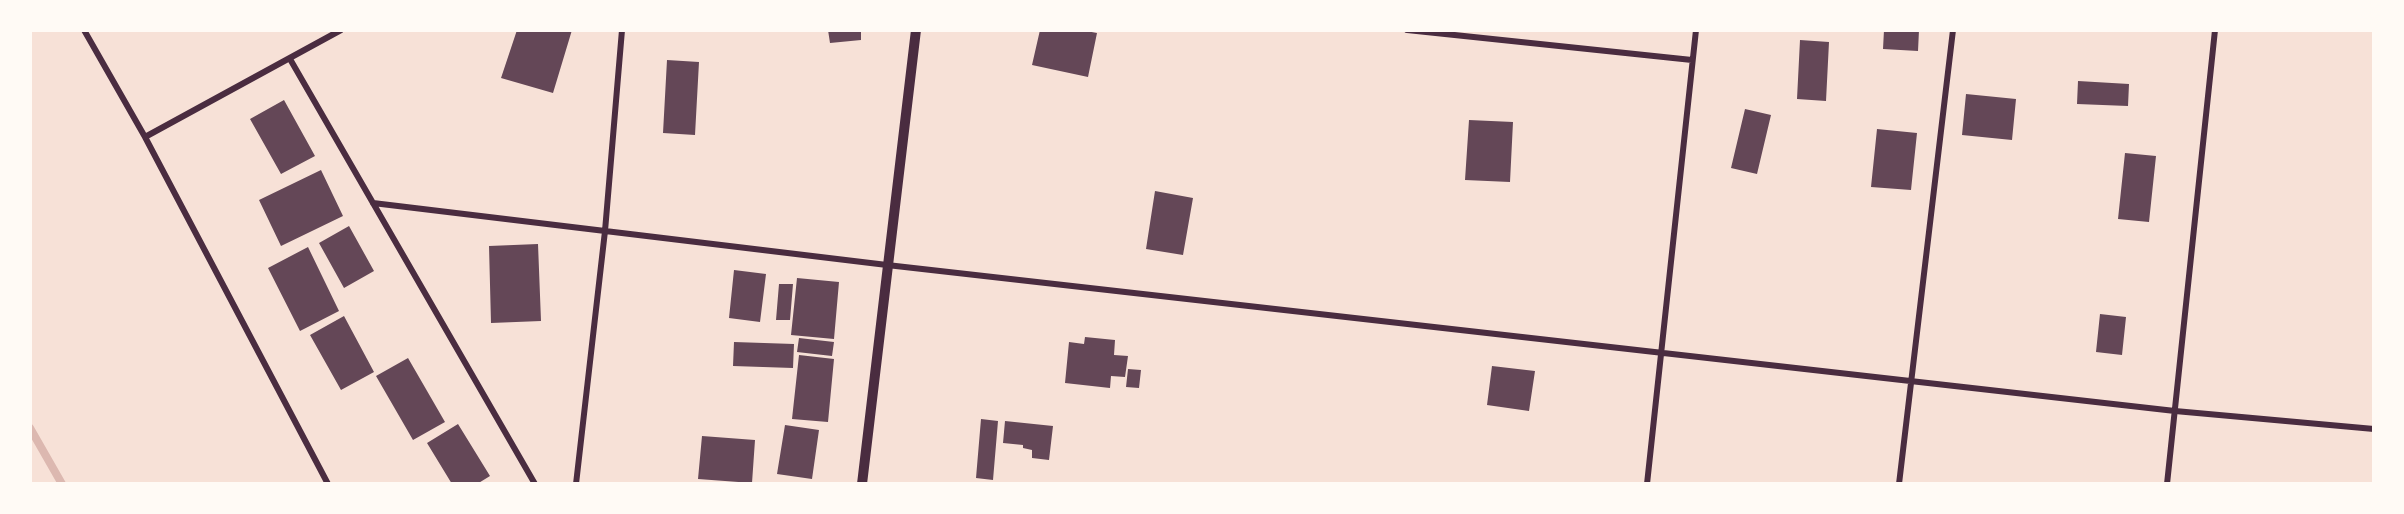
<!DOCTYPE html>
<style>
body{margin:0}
#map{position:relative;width:2404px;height:514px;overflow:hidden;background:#f7e1d7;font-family:Figtree,sans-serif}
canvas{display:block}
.frame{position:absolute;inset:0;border:32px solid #fffaf5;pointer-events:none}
</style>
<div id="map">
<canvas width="2404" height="514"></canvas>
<div class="frame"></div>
</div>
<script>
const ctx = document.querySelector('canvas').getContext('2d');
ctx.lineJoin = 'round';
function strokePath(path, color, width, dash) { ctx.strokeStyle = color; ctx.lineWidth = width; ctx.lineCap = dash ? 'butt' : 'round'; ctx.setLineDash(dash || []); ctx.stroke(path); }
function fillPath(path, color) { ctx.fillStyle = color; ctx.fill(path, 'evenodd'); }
const stream = new Path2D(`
 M 30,428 L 62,484`);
const building = new Path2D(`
 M 517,30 L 572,30 L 553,93 L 501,78 Z
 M 828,30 L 861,30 L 861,40 L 830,43 Z
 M 1040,30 L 1081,30 L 1097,33 L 1088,77 L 1032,65 Z
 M 1884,30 L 1919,30 L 1918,51 L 1883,49 Z
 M 1800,40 L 1829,42 L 1826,101 L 1797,99 Z
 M 667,60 L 699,62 L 695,135 L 663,133 Z
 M 2078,81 L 2129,84 L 2128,106 L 2077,104 Z
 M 1966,94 L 2016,99 L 2012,140 L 1962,135 Z
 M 284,100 L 315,156 L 281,174 L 250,119 Z
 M 1745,109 L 1771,115 L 1757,174 L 1731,168 Z
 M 1469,120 L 1513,122 L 1510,182 L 1465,180 Z
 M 1877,129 L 1917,133 L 1911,190 L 1871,187 Z
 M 2125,153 L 2156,156 L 2149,222 L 2118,219 Z
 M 321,170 L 343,216 L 281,246 L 259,200 Z
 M 1155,191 L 1193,198 L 1183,255 L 1146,249 Z
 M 349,226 L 374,271 L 344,288 L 319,243 Z
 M 538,244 L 541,321 L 491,323 L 489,246 Z
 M 308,247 L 339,311 L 300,331 L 268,268 Z
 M 734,270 L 766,274 L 760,322 L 729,318 Z
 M 797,278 L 839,282 L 834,339 L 791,335 Z
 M 779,284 L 793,284 L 790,320 L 776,320 Z
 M 2100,314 L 2126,317 L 2122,355 L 2096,352 Z
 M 344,316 L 374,372 L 341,390 L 310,335 Z
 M 1085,337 L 1115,340 L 1114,355 L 1128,356 L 1125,377 L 1111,376 L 1110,388 L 1065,383 L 1069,342 L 1084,344 Z
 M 799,338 L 834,342 L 832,356 L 797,352 Z
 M 734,342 L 794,344 L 793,368 L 733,366 Z
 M 799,355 L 834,359 L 828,422 L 792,419 Z
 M 408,358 L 445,422 L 413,440 L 376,376 Z
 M 1492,366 L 1535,371 L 1529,411 L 1487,405 Z
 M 1128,369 L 1141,370 L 1139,388 L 1126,387 Z
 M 981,419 L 998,421 L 993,480 L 976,478 Z
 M 1005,421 L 1053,426 L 1049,460 L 1032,458 L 1032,450 L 1023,448 L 1023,445 L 1003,443 Z
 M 458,424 L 490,476 L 477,484 L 452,484 L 427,443 Z
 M 785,425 L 819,430 L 812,479 L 777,474 Z
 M 702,436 L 755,440 L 752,483 L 698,479 Z`);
const minor = new Path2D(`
 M 84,30 L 145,137 L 328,484
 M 1407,30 L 1692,60
 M 290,59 L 535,484
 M 145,137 L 341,30
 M 373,203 L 887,265 L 2175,411 L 2374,429
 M 576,484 L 605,231 L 622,30
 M 1647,484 L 1696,30
 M 1899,484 L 1953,30
 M 2167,484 L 2215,30`);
const tertiary = new Path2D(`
 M 862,484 L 916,30`);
strokePath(stream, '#dcb8b0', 8);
fillPath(building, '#644757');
strokePath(minor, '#4a2c40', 6);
strokePath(tertiary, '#4a2c40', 10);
</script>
